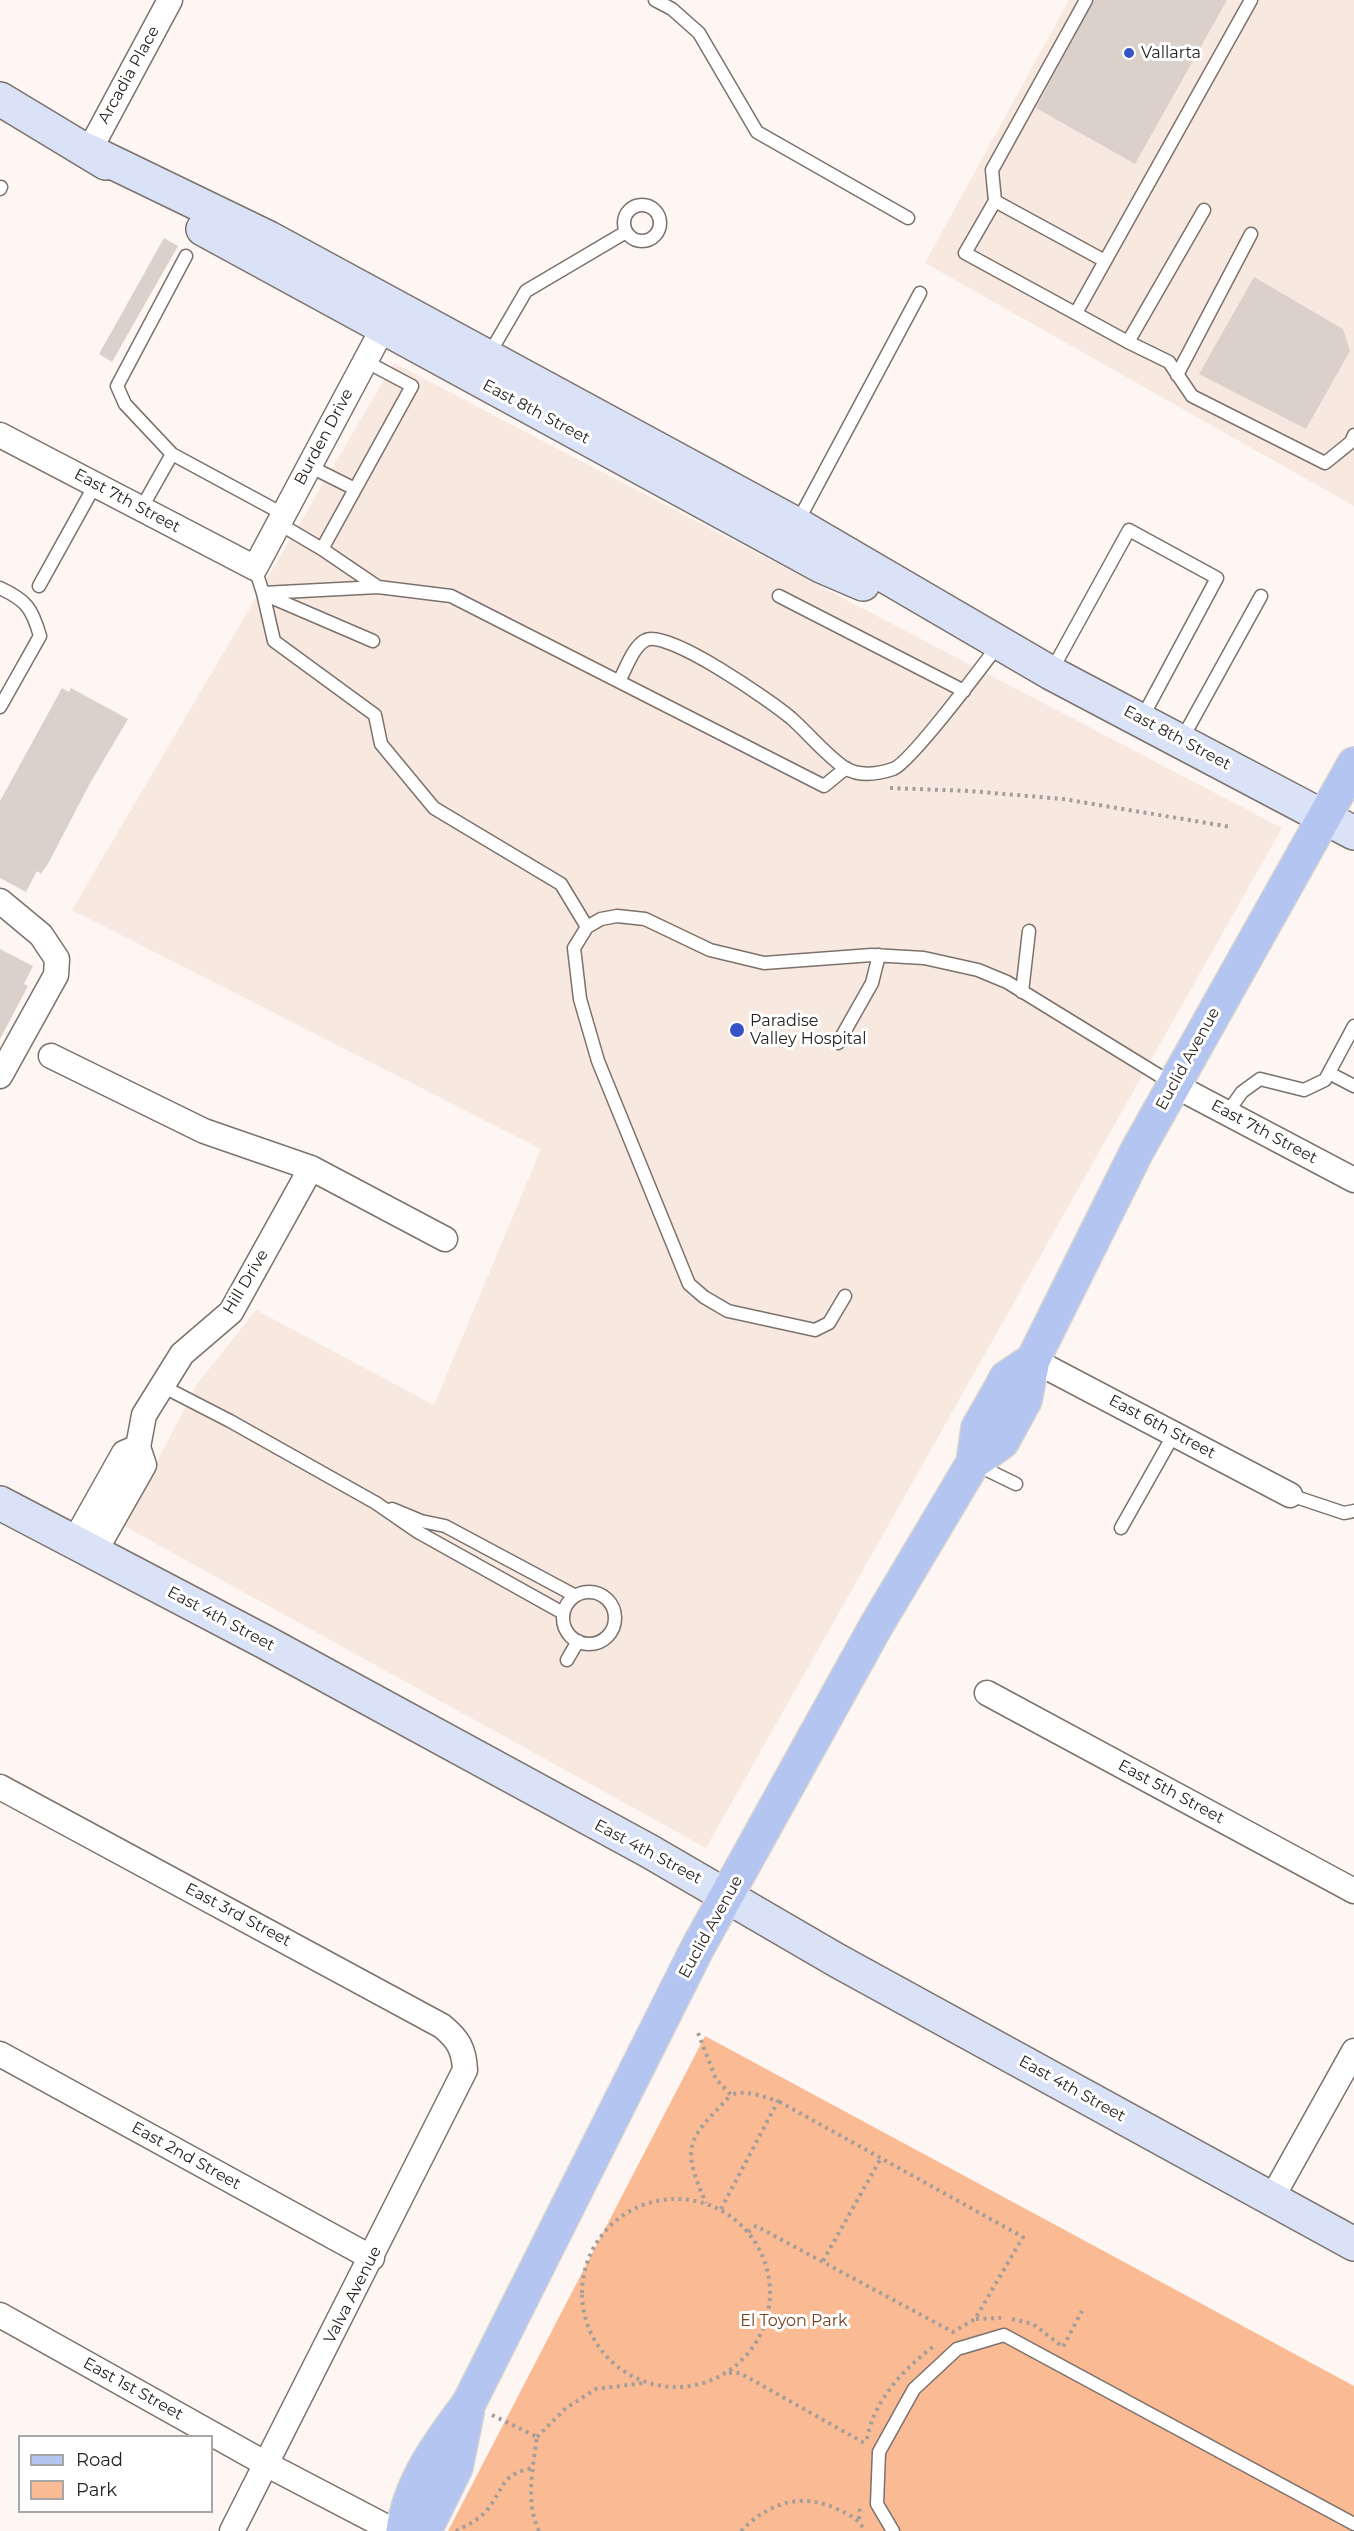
<!DOCTYPE html>
<style>
body{margin:0}
#map{position:relative;width:1354px;height:2531px;overflow:hidden;background:#fef6f2;font-family:Montserrat,sans-serif}
canvas{display:block}
.legend{position:absolute;left:18px;top:2435px;width:195px;height:78px;box-sizing:border-box;background:#fff;border:2px solid #a8a7a5;margin:0;padding:8px 10px;list-style:none;font-size:18px;color:#26221f}
.legend li{display:flex;align-items:center;gap:12px;height:30px}
.legend b{width:30px;border:2px solid #a8a7a5}
</style>
<div id="map">
<canvas width="1354" height="2531"></canvas>
<ul class="legend">
<li><b style="height:8px;background:#b5c5f2"></b>Road</li>
<li><b style="height:16px;background:#faba94"></b>Park</li>
</ul>
</div>
<script>
const ctx = document.querySelector('canvas').getContext('2d');
ctx.lineJoin = 'round';
function fillPath(path, color) { ctx.fillStyle = color; ctx.fill(path, 'evenodd'); }
function strokePath(path, color, width, dash) { ctx.strokeStyle = color; ctx.lineWidth = width; ctx.lineCap = dash ? 'butt' : 'round'; ctx.setLineDash(dash || []); ctx.stroke(path); }
function label(font, color, halo, rows, align = 'center') {
  ctx.font = font + ' Montserrat,sans-serif'; ctx.lineWidth = 6; ctx.setLineDash([]); ctx.textBaseline = 'middle'; ctx.strokeStyle = halo; ctx.fillStyle = color; for (const [text, x, y, turn = 0] of rows) {
    ctx.save(); ctx.translate(x, y); ctx.rotate((+turn || 0) * Math.PI / 180); ctx.textAlign = isNaN(turn) ? turn : align; if (halo) ctx.strokeText(text, 0, 0); ctx.fillText(text, 0, 0); ctx.restore();
  }
}
const built = new Path2D(`
 M 1069,0 L 1354,0 L 1354,506 L 925,263 Z
 M 394,363 L 1282,828 L 706,1848 L 124,1526 L 197,1384 L 256,1310 L 434,1405 L 541,1149 L 72,910 Z`);
const green = new Path2D(`
 M 705,2036 L 1354,2386 L 1354,2531 L 448,2531 Z`);
const building = new Path2D(`
 M 1094,0 L 1227,0 L 1135,164 L 1036,108 Z
 M 164,238 L 178,246 L 112,362 L 99,354 Z
 M 1254,277 L 1343,329 L 1350,351 L 1306,429 L 1199,374 Z
 M 62,688 L 69,692 L 71,688 L 128,719 L 89,785 L 49,862 L 41,874 L 37,871 L 26,892 L 0,878 L 0,801 Z
 M 0,949 L 33,966 L 24,984 L 28,986 L 0,1039 Z`);
const path = new Path2D(`
 M 890,788 L 970,791 L 1063,799 L 1231,827
 M 698,2033 L 716,2079 L 731,2095 C 688,2140 680,2144 706,2203
 M582 2293a94 94 0 1 1 188 0a94 94 0 1 1-188 0Z
 M 721,2209 L 778,2101 C 763,2097 746,2089 731,2095
 M 748,2232 L 756,2226 L 953,2332 L 975,2319 L 1023,2237 L 778,2101
 M 823,2261 L 881,2158
 M 976,2319 L 1001,2318
 M 1012,2319 L 1033,2324 L 1063,2347 L 1082,2311
 M 729,2373 L 740,2373 L 866,2444
 M 492,2415 L 537,2437 C 533,2467 525,2503 539,2531
 M 537,2437 L 566,2408 L 596,2389 L 644,2383
 M 867,2439 C 873,2402 904,2368 933,2347
 M 859,2519 L 860,2505
 M 456,2531 C 467,2525 479,2520 487,2510 C 505,2488 500,2474 533,2468
 M 741,2531 C 768,2503 801,2492 837,2509 C 850,2515 858,2518 865,2531`);
const lane = new Path2D(`
 M 655,0 L 672,9 L 699,33 L 757,132 L 908,218
 M 1086,0 L 992,170 L 995,201 L 965,253 L 1128,342 L 1204,210
 M 0,189 L 1,187
 M 995,201 L 1105,261
 M624 223a18 18 0 1 1 36 0a18 18 0 1 1-36 0Z
 M 1076,313 L 1251,0
 M 1128,342 L 1169,362 L 1192,396 L 1325,463 L 1351,442 L 1354,435
 M 488,356 L 526,291 L 626,232
 M 1177,375 L 1251,234
 M 172,454 L 125,404 L 117,386 L 186,256
 M 309,466 L 355,489
 M 141,509 L 172,454 L 283,514
 M 278,523 L 322,549 L 378,587
 M 797,523 L 920,293
 M 322,549 L 412,386 L 365,361
 M 255,568 L 263,593 L 378,587 L 451,596 L 824,786 L 846,768
 M 39,586 L 95,485
 M 0,588 C 26,600 32,608 40,636 L 0,707
 M 263,593 L 274,641 L 375,715 L 381,744 L 434,808 L 561,884 L 587,927
 M 266,595 L 373,641
 M 779,596 L 964,691
 M 1052,670 L 1129,530 L 1217,578 L 1142,718
 M 619,681 C 626,669 633,646 646,640 C 668,629 772,702 791,718 C 809,734 826,755 845,768 C 860,777 878,774 893,769 C 910,763 984,664 999,644
 M 1182,739 L 1261,596
 M 1022,992 L 1029,931
 M 838,1043 L 872,983 L 879,955
 M 1329,1073 L 1354,1086
 M 1227,1113 L 1242,1092 L 1260,1079 L 1304,1090 L 1325,1080 L 1354,1026
 M 845,1296 L 829,1323 L 815,1330 L 728,1311 L 704,1297 L 689,1284 L 598,1061 L 580,999 L 574,948 L 587,927 L 601,919 L 617,916 L 645,919 L 710,950 L 764,963 L 872,955 L 924,958 L 978,970 L 1007,982 L 1173,1084
 M 162,1386 L 230,1421 L 376,1503 L 418,1532 L 563,1613
 M 977,1465 L 1016,1484
 M 1290,1495 L 1344,1513 L 1354,1511
 M 392,1509 L 421,1521 L 445,1526 L 574,1595
 M 1121,1528 L 1174,1434
 M563 1618a26 26 0 1 1 52 0a26 26 0 1 1-52 0Z
 M 567,1660 L 578,1641
 M 893,2531 L 877,2504 L 879,2452 L 914,2389 L 957,2349 L 1004,2335 L 1354,2524`);
const street = new Path2D(`
 M 89,151 L 170,0
 M 0,435 L 255,568 L 391,313
 M 0,901 L 41,935 L 57,959 L 56,975 L 0,1076
 M 51,1056 L 204,1131 L 311,1168 L 445,1239
 M 1174,1085 L 1354,1180
 M 1033,1360 L 1290,1495
 M 74,1542 L 124,1453 L 138,1447
 M 94,1553 L 144,1465 L 138,1447 L 144,1415 L 182,1354 L 231,1312 L 311,1168
 M 987,1693 L 1354,1891
 M 0,1787 L 442,2026 C 458,2039 464,2049 465,2070 L 232,2531
 M 0,2054 L 372,2258
 M 1272,2198 L 1354,2051
 M 0,2315 L 266,2464 L 394,2531`);
const secondary = new Path2D(`
 M 0,99 L 106,163
 M 89,151 L 269,238 L 796,524 L 1051,673 L 1354,833
 M 203,229 L 821,566 L 863,584
 M 0,1503 L 265,1642 L 649,1851 L 838,1961 L 1354,2244`);
const primary = new Path2D(`
 M 973,1463 L 1002,1442 L 1025,1400 L 1033,1360 L 1137,1151 L 1354,764
 M 403,2531 C 410,2481 440,2442 469,2403 L 698,1947 L 876,1626 L 973,1463 L 978,1428 L 1001,1388 L 1006,1378 L 1033,1360
 M 409,2531 L 430,2520 L 437,2506 L 456,2467 L 467,2413`);
const markers = [
 [1129,53,6,"#3554c5"],
 [737,1030,8,"#3554c5"]
];
const poiNames = [
 ["Vallarta",1141,53],
 ["Paradise",750,1021],
 ["Valley Hospital",750,1039]
];
const streetNames = [
 ["Arcadia Place",129,75,-61],
 ["East 8th Street",536,412,28],
 ["Burden Drive",324,437,-62],
 ["East 7th Street",127,501,28],
 ["East 8th Street",1177,738,28],
 ["Euclid Avenue",1188,1059,-61],
 ["East 7th Street",1264,1132,28],
 ["Hill Drive",246,1282,-59],
 ["East 6th Street",1162,1427,28],
 ["East 4th Street",221,1619,28],
 ["East 5th Street",1171,1792,28],
 ["East 4th Street",648,1852,28],
 ["East 3rd Street",238,1915,28],
 ["Euclid Avenue",711,1927,-61],
 ["East 4th Street",1072,2089,29],
 ["East 2nd Street",186,2156,29],
 ["Valva Avenue",353,2295,-63],
 ["East 1st Street",133,2389,29]
];
const parkNames = [
 ["El Toyon Park",794,2321]
];
fillPath(built, '#f8e9e0');
fillPath(green, '#faba94');
fillPath(building, '#dcd1ca');
strokePath(lane, '#7c716b', 15);
strokePath(street, '#7c716b', 27);
strokePath(secondary, '#7c716b', 36);
strokePath(primary, '#d4d3d2', 36);
strokePath(path, '#a49e9b', 4, [3, 4.5]);
strokePath(lane, '#fff', 12);
strokePath(street, '#fff', 24);
strokePath(secondary, '#dae2f8', 33);
strokePath(primary, '#b5c5f2', 33);
for (const [x, y, r, color] of markers) { const dot = new Path2D(); dot.arc(x, y, r, 0, 2 * Math.PI); ctx.fillStyle = color; ctx.fill(dot); strokePath(dot, '#fff', 2); }
label('16px', '#26221f', '#fff', poiNames, 'left');
label('16px', '#26221f', '#fff', streetNames);
label('16px', '#77421f', '#fff', parkNames);
</script>
